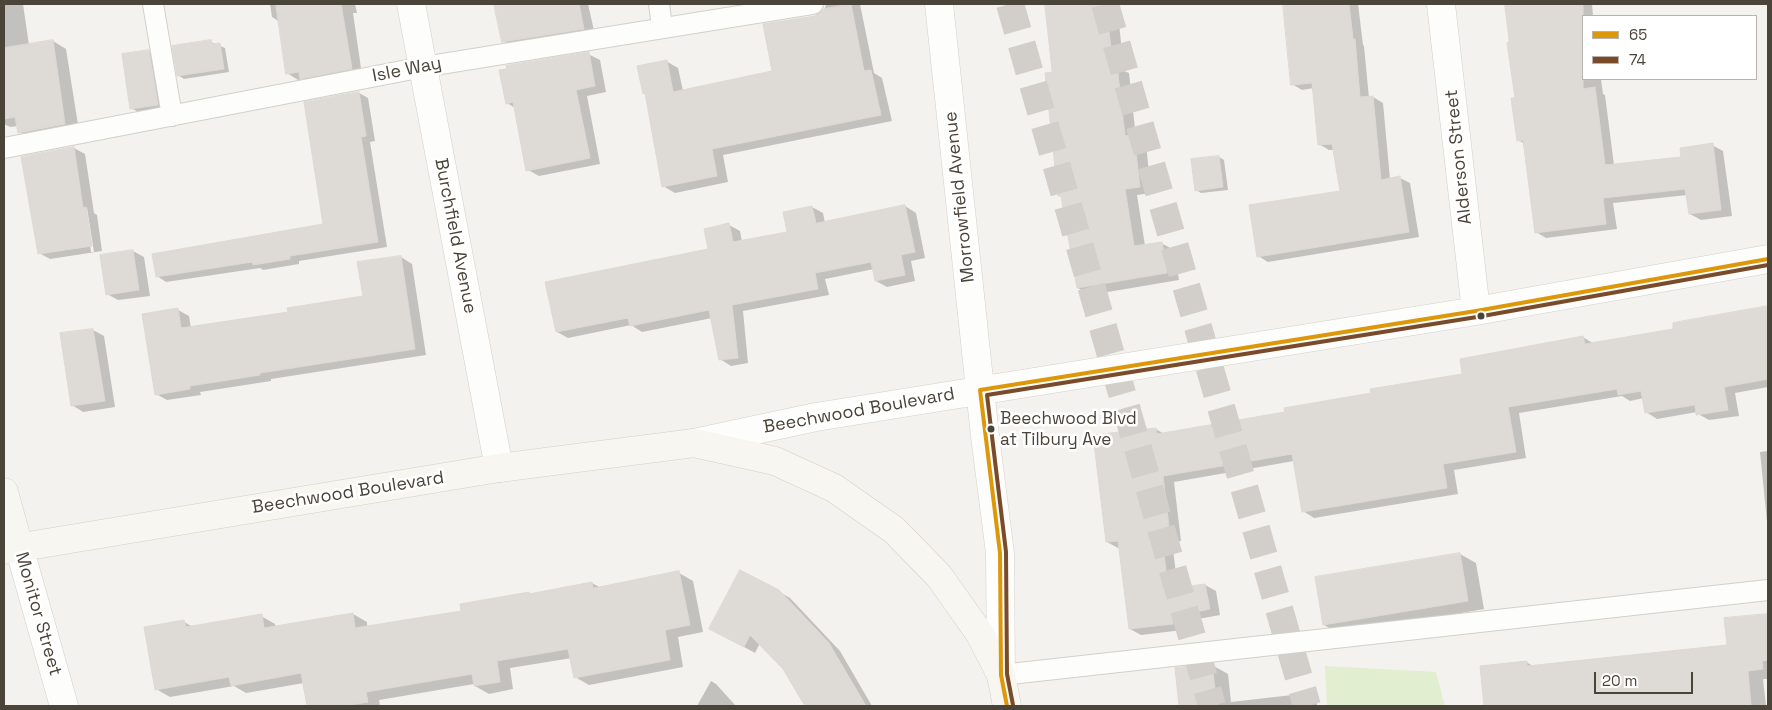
<!DOCTYPE html>
<style>
body{margin:0}
#map{position:relative;width:1772px;height:710px;overflow:hidden;background:#f4f2ee;font-family:"Space Grotesk",sans-serif}
canvas{display:block}
.frame{position:absolute;inset:0;border:5px solid #4b4439;pointer-events:none}
.legend{position:absolute;left:1582px;top:15px;width:175px;height:65px;box-sizing:border-box;background:#fff;border:1px solid #b7b4b0;margin:0;padding:6px 9px;list-style:none;font-size:15px;color:#4b4439}
.legend li{display:flex;align-items:center;gap:10px;height:25px}
.legend b{width:25px;border:1px solid #b7b4b0}
.scale{position:absolute;left:1594px;top:672px;width:99px;height:22px;box-sizing:border-box;border:2px solid #4b4439;border-top:0;padding-left:6px;font-size:15px;line-height:18px;white-space:nowrap;color:#4b4439;-webkit-text-stroke:4px #fff;paint-order:stroke}
</style>
<div id="map">
<canvas width="1772" height="710"></canvas>
<div class="frame"></div>
<ul class="legend">
<li><b style="height:6px;background:#dd9709"></b>65</li>
<li><b style="height:6px;background:#7a4b2a"></b>74</li>
</ul>
<div class="scale">20 m</div>
</div>
<script>
const ctx = document.querySelector('canvas').getContext('2d');
ctx.lineJoin = 'round';
function fillPath(path, color) { ctx.fillStyle = color; ctx.fill(path, 'evenodd'); }
function strokePath(path, color, width, dash) { ctx.strokeStyle = color; ctx.lineWidth = width; ctx.lineCap = dash ? 'butt' : 'round'; ctx.setLineDash(dash || []); ctx.stroke(path); }
function label(font, color, halo, rows, align = 'center') {
  ctx.font = font + ' "Space Grotesk",sans-serif'; ctx.lineWidth = 5; ctx.setLineDash([]); ctx.textBaseline = 'middle'; ctx.strokeStyle = halo; ctx.fillStyle = color; for (const [text, x, y, turn = 0] of rows) {
    ctx.save(); ctx.translate(x, y); ctx.rotate((+turn || 0) * Math.PI / 180); ctx.textAlign = isNaN(turn) ? turn : align; if (halo) ctx.strokeText(text, 0, 0); ctx.fillText(text, 0, 0); ctx.restore();
  }
}
const green = new Path2D(`
 M 1325,666 L 1436,672 L 1445,706 L 1327,706 Z`);
const shadow = new Path2D(`
 M 4,4 L 23,4 L 29,45 L 53,41 L 66,49 L 79,131 L 32,140 L 19,132 L 18,126 L 10,127 L 4,124 Z
 M 270,4 L 355,4 L 357,13 L 353,13 L 362,75 L 312,84 L 303,79 L 298,80 L 287,73 L 280,22 L 272,17 Z
 M 495,4 L 588,4 L 595,35 L 514,48 L 503,41 Z
 M 826,4 L 860,4 L 874,73 L 882,78 L 892,121 L 723,155 L 728,182 L 675,193 L 663,186 L 647,94 L 644,93 L 666,61 L 678,68 L 683,91 L 773,72 L 816,17 L 822,14 L 825,8 Z
 M 1046,4 L 1117,4 L 1124,71 L 1129,73 L 1136,138 L 1146,143 L 1151,193 L 1137,195 L 1145,246 L 1161,243 L 1174,250 L 1179,280 L 1090,295 L 1078,288 Z
 M 1284,4 L 1358,4 L 1363,45 L 1364,46 L 1369,98 L 1373,97 L 1383,103 L 1390,179 L 1400,178 L 1410,183 L 1419,237 L 1268,262 L 1258,256 L 1342,192 L 1335,150 L 1329,150 L 1319,144 L 1314,88 L 1302,90 L 1292,84 Z
 M 1505,4 L 1592,4 L 1593,16 L 1583,16 L 1583,79 L 1601,79 L 1603,94 L 1605,95 L 1614,165 L 1682,158 L 1712,145 L 1723,151 L 1732,216 L 1701,220 L 1690,214 L 1687,195 L 1613,203 L 1617,229 L 1546,238 L 1536,232 L 1525,144 L 1518,140 L 1511,43 Z
 M 211,42 L 225,48 L 229,72 L 184,79 L 178,75 Z
 M 148,51 L 160,58 L 169,111 L 142,114 L 131,108 Z
 M 588,54 L 600,60 L 606,92 L 587,96 L 600,164 L 539,176 L 528,170 L 515,108 L 507,103 Z
 M 359,93 L 368,98 L 375,141 L 370,142 L 387,247 L 299,261 L 299,264 L 263,270 L 260,268 L 166,282 L 157,276 L 325,225 Z
 M 74,148 L 85,154 L 94,213 L 97,215 L 102,251 L 50,259 L 39,253 ZM 85,208 L 87,208 L 94,252 L 91,252 Z
 M 1219,157 L 1224,160 L 1228,190 L 1201,193 L 1196,190 Z
 M 905,206 L 916,213 L 925,258 L 911,261 L 915,281 L 887,287 L 876,281 L 874,269 L 825,279 L 829,295 L 743,311 L 748,363 L 731,366 L 720,359 L 712,318 L 642,332 L 631,325 L 568,338 L 557,332 L 710,250 L 729,225 L 740,231 L 742,242 L 788,233 L 812,207 L 823,213 L 825,223 Z
 M 133,251 L 144,257 L 150,296 L 118,300 L 107,294 Z
 M 401,257 L 412,264 L 426,355 L 271,379 L 271,381 L 200,392 L 201,395 L 167,400 L 156,394 L 178,310 L 189,316 L 191,328 L 289,313 L 364,297 Z
 M 1768,308 L 1768,387 L 1735,393 L 1739,416 L 1709,420 L 1698,414 L 1697,412 L 1657,419 L 1646,412 L 1644,398 L 1630,401 L 1622,396 L 1519,413 L 1526,458 L 1454,470 L 1458,494 L 1314,518 L 1303,511 L 1294,461 L 1174,482 L 1181,541 L 1172,542 L 1178,589 L 1205,585 L 1216,591 L 1220,615 L 1182,622 L 1183,630 L 1141,635 L 1130,629 L 1121,548 L 1118,548 L 1107,542 L 1156,429 L 1164,434 L 1286,413 L 1464,375 L 1583,337 L 1594,344 L 1675,330 L 1674,324 Z
 M 93,330 L 104,336 L 115,407 L 83,412 L 72,405 Z
 M 1768,451 L 1768,532 L 1760,452 Z
 M 1460,554 L 1476,563 L 1484,609 L 1340,634 L 1324,625 Z
 M 679,573 L 693,581 L 703,632 L 678,637 L 683,667 L 589,685 L 575,677 L 572,658 L 510,668 L 513,689 L 489,694 L 475,686 L 474,684 L 379,700 L 380,706 L 308,706 L 304,683 L 246,693 L 234,686 L 170,697 L 156,689 L 184,622 L 193,627 L 261,616 L 275,624 L 276,628 L 353,614 L 367,622 L 367,627 L 462,612 L 529,593 L 531,595 L 592,583 L 601,588 Z
 M 778,591 L 790,598 L 840,651 L 872,706 L 806,706 L 784,668 L 760,643 L 755,653 L 722,635 Z
 M 1768,616 L 1768,679 L 1763,679 L 1766,706 L 1485,706 L 1481,667 L 1526,662 L 1533,666 L 1728,646 L 1726,620 Z
 M 1212,665 L 1228,674 L 1231,702 L 1301,694 L 1317,703 L 1317,706 L 1181,706 L 1176,669 Z
 M 711,681 L 716,684 L 736,706 L 697,706 Z`);
const building = new Path2D(`
 M 276,4 L 341,4 L 352,69 L 300,79 L 299,72 L 286,74 Z
 M 494,4 L 579,4 L 584,29 L 502,42 Z
 M 851,4 L 864,71 L 871,70 L 881,115 L 712,149 L 717,176 L 662,187 L 645,93 L 643,94 L 637,66 L 667,60 L 673,92 L 772,71 L 763,24 L 815,16 L 820,13 L 824,9 Z
 M 1045,4 L 1106,4 L 1113,66 L 1117,65 L 1125,136 L 1134,135 L 1140,187 L 1125,189 L 1134,246 L 1162,242 L 1167,273 L 1077,288 L 1061,196 L 1058,196 L 1045,73 L 1052,72 Z
 M 1283,4 L 1349,4 L 1353,39 L 1355,39 L 1360,97 L 1373,96 L 1381,180 L 1400,176 L 1409,232 L 1257,257 L 1249,205 L 1340,191 L 1332,144 L 1318,145 L 1312,83 L 1291,85 Z
 M 1505,4 L 1583,4 L 1583,89 L 1595,87 L 1605,165 L 1681,157 L 1680,148 L 1713,143 L 1721,210 L 1689,214 L 1685,189 L 1603,198 L 1606,224 L 1535,233 L 1523,140 L 1517,141 L 1511,98 L 1515,98 L 1507,43 L 1509,42 Z
 M 53,40 L 65,124 L 18,133 L 15,117 L 4,119 L 4,48 Z
 M 211,40 L 212,44 L 220,43 L 224,69 L 177,76 L 172,46 Z
 M 149,50 L 158,105 L 130,109 L 122,54 Z
 M 589,52 L 595,86 L 576,90 L 590,158 L 526,171 L 513,102 L 506,104 L 499,70 L 507,69 L 506,66 Z
 M 359,92 L 366,136 L 361,137 L 378,242 L 290,256 L 290,259 L 253,265 L 252,262 L 156,277 L 152,254 L 323,224 L 304,102 Z
 M 74,147 L 83,208 L 86,207 L 92,246 L 38,254 L 21,157 Z
 M 1219,156 L 1223,187 L 1195,191 L 1191,159 Z
 M 905,205 L 915,252 L 901,255 L 905,275 L 875,281 L 871,262 L 815,273 L 818,289 L 732,305 L 738,358 L 719,360 L 709,310 L 630,326 L 628,318 L 556,332 L 545,282 L 708,249 L 704,229 L 729,223 L 733,242 L 787,232 L 783,212 L 812,206 L 816,223 Z
 M 133,250 L 139,290 L 106,295 L 100,255 Z
 M 401,256 L 415,349 L 260,373 L 260,375 L 190,386 L 190,389 L 155,395 L 142,314 L 178,308 L 181,328 L 288,312 L 287,308 L 363,296 L 357,262 Z
 M 1768,306 L 1768,379 L 1724,387 L 1728,410 L 1696,415 L 1695,405 L 1645,413 L 1641,391 L 1618,395 L 1617,389 L 1508,407 L 1516,452 L 1443,464 L 1447,488 L 1302,512 L 1292,454 L 1163,476 L 1170,535 L 1162,536 L 1168,589 L 1205,584 L 1210,609 L 1172,617 L 1173,624 L 1129,629 L 1118,541 L 1106,542 L 1093,435 L 1156,428 L 1157,434 L 1285,412 L 1284,408 L 1371,393 L 1370,389 L 1462,374 L 1460,359 L 1583,336 L 1585,344 L 1673,329 L 1673,323 Z
 M 93,329 L 105,401 L 71,406 L 60,333 Z
 M 1460,553 L 1468,601 L 1323,625 L 1315,577 Z
 M 740,570 L 779,590 L 829,643 L 866,706 L 805,706 L 783,669 L 750,635 L 744,647 L 709,629 Z
 M 679,571 L 690,625 L 665,630 L 670,660 L 574,678 L 568,649 L 497,661 L 500,682 L 474,686 L 472,674 L 366,692 L 368,702 L 344,706 L 307,706 L 301,673 L 231,686 L 229,677 L 155,690 L 144,627 L 184,620 L 186,627 L 262,614 L 264,628 L 353,613 L 355,628 L 461,611 L 460,604 L 529,592 L 529,594 L 592,582 L 593,588 Z
 M 1768,614 L 1768,660 L 1762,661 L 1763,669 L 1748,671 L 1751,706 L 1484,706 L 1480,666 L 1527,661 L 1527,666 L 1727,645 L 1724,618 Z
 M 1212,664 L 1217,706 L 1179,706 L 1175,668 Z`);
const highwayTunnel = new Path2D(`
 M 1010,4 L 1212,706
 M 1105,4 L 1307,706`);
const lane = new Path2D(`
 M 153,4 L 172,116
 M 659,4 L 662,27
 M 4,148 L 423,67 L 813,4
 M 1001,675 L 1768,590`);
const street = new Path2D(`
 M 411,4 L 499,468
 M 939,4 L 985,436 L 1000,553 L 1001,675
 M 1441,4 L 1476,311
 M 694,443 L 816,417 L 1476,311 L 1768,259
 M 19,547 L 64,706`);
const secondary = new Path2D(`
 M 4,492 L 19,547
 M 4,550 L 499,468 L 694,443 L 775,461 L 834,488 L 894,530 L 939,576 L 980,634 L 1001,675 L 1007,706`);
const bus1 = new Path2D(`
 M 980,390 L 1476,311 L 1768,259
 M 980,390 L 1000,553 L 1001,675 L 1007,706`);
const bus2 = new Path2D(`
 M 1013,705 L 1007,674 L 1006,552 L 987,395 L 1477,317 L 1768,265`);
const markers = [
 [1481,316,4.5,"#4b4439"],
 [991,429,4.5,"#4b4439"]
];
const busNames = [
 ["Beechwood Blvd",1000,419],
 ["at Tilbury Ave",1000,440]
];
const streetNames = [
 ["Isle Way",407,70,-11],
 ["Alderson Street",1459,157,-96],
 ["Morrowfield Avenue",960,197,-96],
 ["Burchfield Avenue",455,236,79],
 ["Beechwood Boulevard",859,411,-10],
 ["Beechwood Boulevard",348,493,-9],
 ["Monitor Street",38,614,74]
];
fillPath(green, '#e1eecf');
fillPath(shadow, '#0003');
fillPath(building, '#dedbd6');
strokePath(building, '#dcd9d4', 1);
strokePath(highwayTunnel, '#d2cfca', 28, [28, 14]);
strokePath(lane, '#d2d0cb', 22);
strokePath(street, '#d2d0cb', 29);
strokePath(secondary, '#d3cfc5', 29);
strokePath(lane, '#fdfdfc', 20);
strokePath(street, '#fdfdfc', 28);
strokePath(secondary, '#f7f6f1', 28);
strokePath(bus1, '#dd9709', 4);
strokePath(bus2, '#7a4b2a', 4);
for (const [x, y, r, color] of markers) { const dot = new Path2D(); dot.arc(x, y, r, 0, 2 * Math.PI); ctx.fillStyle = color; ctx.fill(dot); strokePath(dot, '#fff', 2); }
label('17px', '#4b4439', '#fff', busNames, 'left');
label('18px', '#4b4439', '#fff', streetNames);
</script>
